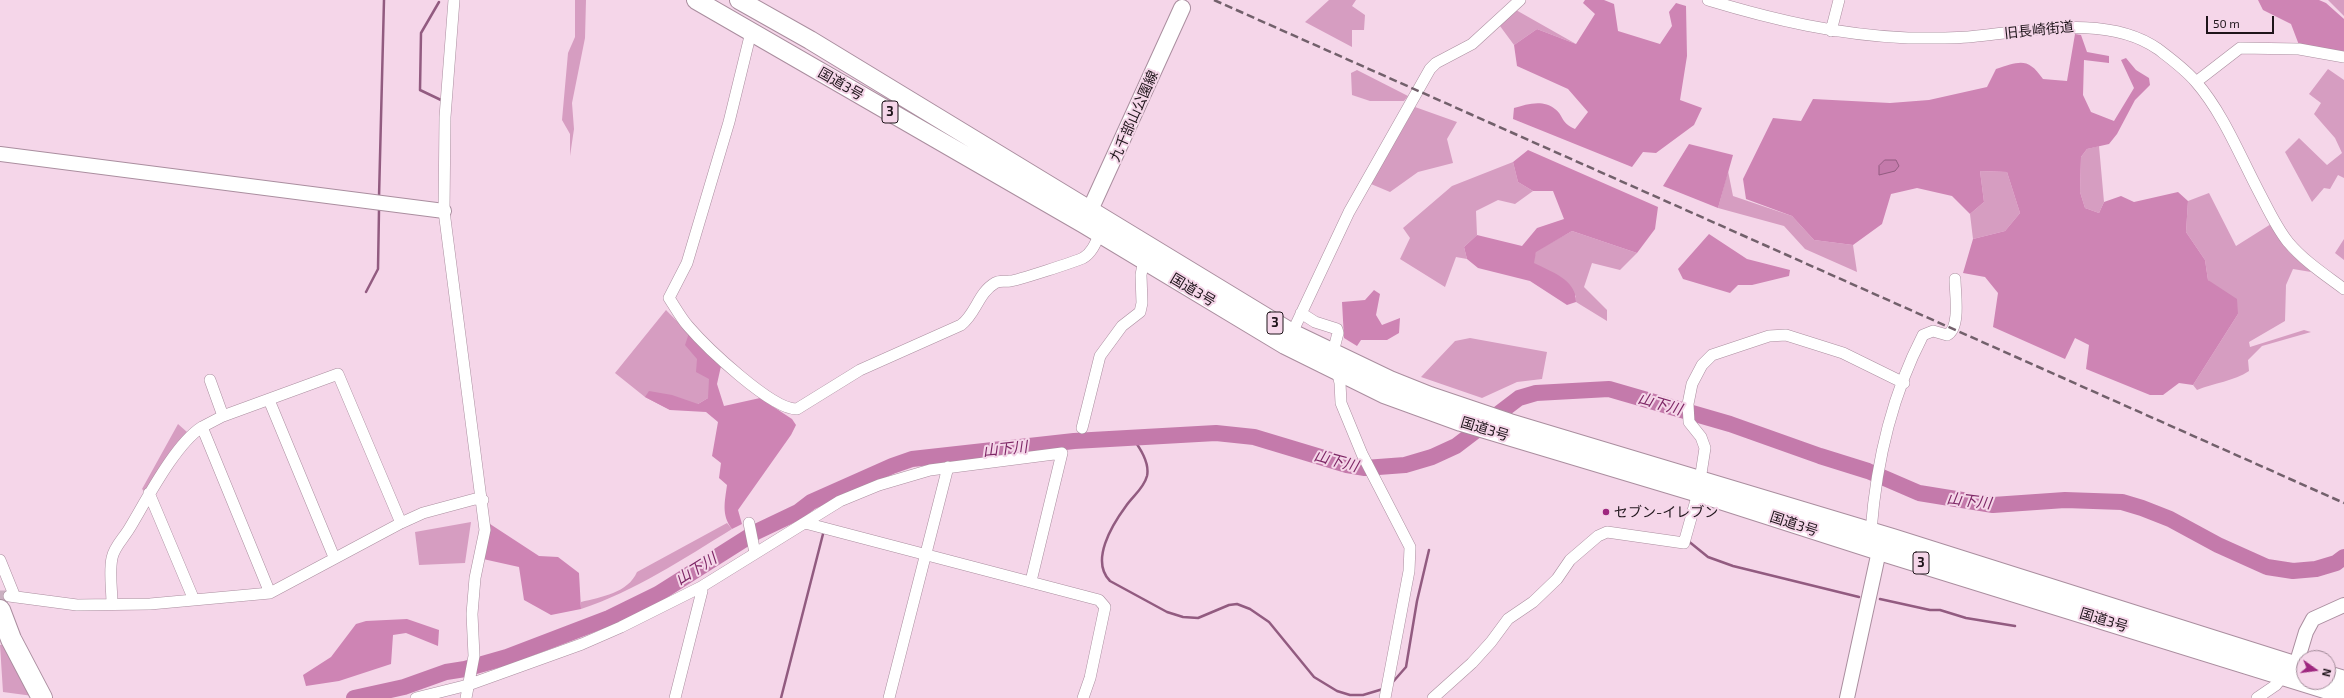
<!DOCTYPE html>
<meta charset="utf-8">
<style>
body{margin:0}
#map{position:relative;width:2344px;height:698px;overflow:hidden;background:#f5d6e9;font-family:"Exo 2",sans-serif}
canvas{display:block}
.north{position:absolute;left:2296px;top:650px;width:40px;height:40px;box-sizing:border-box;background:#f5d6e9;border:1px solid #9f8896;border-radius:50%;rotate:104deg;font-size:11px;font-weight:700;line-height:16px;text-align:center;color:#1e141a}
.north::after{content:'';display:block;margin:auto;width:14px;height:18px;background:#9e277f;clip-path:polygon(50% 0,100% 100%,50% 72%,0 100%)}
.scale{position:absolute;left:2206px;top:16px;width:68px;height:18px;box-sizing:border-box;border:2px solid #1e141a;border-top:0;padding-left:5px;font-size:12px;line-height:14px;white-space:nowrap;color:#1e141a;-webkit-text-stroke:3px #f5d6e9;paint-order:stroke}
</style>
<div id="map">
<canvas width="2344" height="698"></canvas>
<div class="north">N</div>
<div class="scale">50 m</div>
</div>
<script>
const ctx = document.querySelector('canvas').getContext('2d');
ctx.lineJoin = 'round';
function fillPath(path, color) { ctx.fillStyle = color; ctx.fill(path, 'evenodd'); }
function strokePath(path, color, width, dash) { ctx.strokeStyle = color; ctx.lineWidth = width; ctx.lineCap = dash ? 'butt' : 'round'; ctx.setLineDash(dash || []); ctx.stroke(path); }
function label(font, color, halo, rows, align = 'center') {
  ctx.font = font + ' "Exo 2","Noto Sans JP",sans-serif'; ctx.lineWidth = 4; ctx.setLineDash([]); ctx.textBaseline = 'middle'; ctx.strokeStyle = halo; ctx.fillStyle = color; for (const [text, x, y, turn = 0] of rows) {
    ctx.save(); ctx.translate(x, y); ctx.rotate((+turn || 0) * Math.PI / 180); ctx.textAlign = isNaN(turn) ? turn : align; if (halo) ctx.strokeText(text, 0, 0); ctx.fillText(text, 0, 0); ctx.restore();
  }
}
const green = new Path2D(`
 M 575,0 L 586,0 L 585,38 L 572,103 L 574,129 L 570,156 L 570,134 L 562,120 L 568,53 L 575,37 Z
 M 1329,0 L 1356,0 L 1352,6 L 1365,15 L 1364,30 L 1352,30 L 1352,47 L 1305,22 Z
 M 2328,0 L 2344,0 L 2344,16 Z
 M 1516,10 L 1576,44 L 1537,29 L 1514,45 L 1500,26 Z
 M 2328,69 L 2344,80 L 2344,178 L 2338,175 L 2330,189 L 2324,188 L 2312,202 L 2285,152 L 2299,138 L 2327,165 L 2342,153 L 2335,138 L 2314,114 L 2321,103 L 2309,94 Z
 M 1357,70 L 1408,96 L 1404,101 L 1370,101 L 1352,95 L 1351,73 Z
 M 1415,107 L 1457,122 L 1447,139 L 1453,163 L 1418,172 L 1390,192 L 1371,184 Z
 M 2099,146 L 2104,202 L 2099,213 L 2085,208 L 2080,192 L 2081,157 L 2087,149 Z
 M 1513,162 L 1518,182 L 1533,191 L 1515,204 L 1498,200 L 1476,211 L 1477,235 L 1464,247 L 1467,259 L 1456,257 L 1445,287 L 1400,259 L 1410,238 L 1403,228 L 1452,186 Z
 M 1728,171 L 1733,196 L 1792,216 L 1814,240 L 1853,245 L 1857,272 L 1805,249 L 1784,226 L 1718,208 Z
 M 1980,171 L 2007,172 L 2020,213 L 2005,231 L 1973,239 L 1970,214 L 1984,202 Z
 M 2209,193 L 2236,246 L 2271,224 L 2289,252 L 2311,272 L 2293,269 L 2286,285 L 2285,321 L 2249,342 L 2250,347 L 2304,330 L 2311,332 L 2262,346 L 2248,360 L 2249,371 C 2234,381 2214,383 2197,390 L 2193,385 L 2238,314 L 2208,280 L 2205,260 L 2186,232 L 2188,201 Z
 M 1572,231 L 1637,253 L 1620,270 L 1592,263 L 1584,287 L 1607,310 L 1607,321 L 1576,302 L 1576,296 L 1533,263 L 1536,251 Z
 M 2344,239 L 2344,260 L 2335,253 Z
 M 666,310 L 721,366 L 708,398 L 698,404 L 670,410 L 645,397 L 615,373 Z
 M 1470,338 L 1547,352 L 1542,379 L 1517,382 L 1482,398 L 1421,377 L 1455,341 Z
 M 178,424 L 187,432 L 146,493 L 142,489 Z
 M 471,522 L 465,563 L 419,565 L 415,532 Z
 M 727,523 L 732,529 C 683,559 635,591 581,609 L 581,602 C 601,597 628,593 637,572 Z
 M 4,644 L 33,696 L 3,692 L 0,645 Z`);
const forest = new Path2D(`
 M 1585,0 L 1604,0 L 1614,4 L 1618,31 L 1660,44 L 1672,26 L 1669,12 L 1676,3 L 1686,6 L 1687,56 L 1680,100 L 1702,108 L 1694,125 L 1656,153 L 1643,152 L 1632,167 L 1513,119 L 1514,108 C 1527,104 1543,99 1555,109 C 1564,116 1560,122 1575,129 L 1588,112 L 1568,89 L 1517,66 L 1514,45 L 1537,29 L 1576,44 L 1595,14 L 1583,3 Z
 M 2258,0 L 2319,0 L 2326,3 L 2344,19 L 2344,53 L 2299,45 L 2291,24 L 2263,10 Z
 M 2075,34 L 2081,35 L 2087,52 L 2109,56 L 2109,63 L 2084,60 L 2083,95 L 2091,112 L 2114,121 L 2134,88 L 2121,60 L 2126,58 L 2136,70 L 2149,78 L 2150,85 L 2135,100 L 2117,134 L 2109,144 L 2087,149 L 2081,157 L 2080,192 L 2085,208 L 2099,213 L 2104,202 L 2121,196 L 2134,202 L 2178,192 L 2188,201 L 2186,232 L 2205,260 L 2208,280 L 2237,299 L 2238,314 L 2193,385 L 2179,383 L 2163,395 L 2150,395 L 2086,369 L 2089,345 L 2075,338 L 2065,359 L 1993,327 L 1998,293 L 1985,277 L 1963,273 L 1973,239 L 2005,231 L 2020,213 L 2007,172 L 1980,171 L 1984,202 L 1970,214 L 1952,196 L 1917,188 L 1891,194 L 1882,224 L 1853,245 L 1814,240 L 1792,216 L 1746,199 L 1743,179 L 1773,118 L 1801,121 L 1813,99 L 1890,103 L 1929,100 L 1987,87 L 1996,69 C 2020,61 2028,57 2043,79 L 2067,81 Z
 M 1689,144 L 1733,155 L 1718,208 L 1663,186 Z
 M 1528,150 L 1658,207 L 1655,229 L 1637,253 L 1572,231 L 1536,252 L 1534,263 C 1550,271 1577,280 1576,302 L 1567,305 L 1530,281 L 1478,268 L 1467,259 L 1464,247 L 1477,235 L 1522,246 L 1537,228 L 1564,219 L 1553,191 L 1533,191 L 1518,182 L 1513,162 Z
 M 1709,234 L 1747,259 L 1790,270 L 1789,276 L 1752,285 L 1738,285 L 1730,293 L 1683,279 L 1678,269 Z
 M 1374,290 L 1380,294 L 1376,315 L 1382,325 L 1400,318 L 1399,333 L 1387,340 L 1361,340 L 1357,346 L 1344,338 L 1342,302 L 1365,300 Z
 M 689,333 L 721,366 L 717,384 L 724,406 L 760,398 L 792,419 L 796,425 L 791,435 L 738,510 L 742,524 L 732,529 C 721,515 725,501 727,485 L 719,478 L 721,463 L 712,456 L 718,422 L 706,412 L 670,410 L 645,397 L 649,391 L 672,395 L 698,404 L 708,398 L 709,379 L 696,372 L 697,359 L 685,345 Z
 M 490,524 L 539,556 L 558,557 L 579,573 L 581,609 L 551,615 L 524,600 L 519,567 L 483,559 Z
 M 407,619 L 439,630 L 438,646 L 406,633 L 393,635 L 391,664 L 339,681 L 306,686 L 303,675 L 331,657 L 356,624 L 366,621 Z`);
const water = new Path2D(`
 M 1885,160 L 1896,160 L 1899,166 L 1895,171 L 1879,175 L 1879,166 Z`);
const stream = new Path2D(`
 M 439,2 L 421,33 L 420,90 L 441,100
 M 379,197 L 384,0
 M 366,292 L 378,269 L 379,210
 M 1132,437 C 1139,447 1150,462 1147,476 C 1144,488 1133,496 1126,506 C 1112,525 1090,561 1110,581 L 1167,612 L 1183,617 L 1198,618 L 1229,605 L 1237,604 L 1250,609 L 1269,622 L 1314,677 L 1337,691 L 1350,695 L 1363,695 L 1383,689
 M 1687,540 L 1708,557 L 1733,566 L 1859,597
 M 1880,599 L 1930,610 L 1940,610 L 1966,618 L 2015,626
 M 1392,683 L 1406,667 L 1417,601 L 1429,550
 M 371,694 L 372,698
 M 781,698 L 823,534`);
const river = new Path2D(`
 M 354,698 L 404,687 L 446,672 L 465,669 L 507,657 L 609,618 L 658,594 L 756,532 L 798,512 L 811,502 L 892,466 L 912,459 L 1074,441 L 1216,433 L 1254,437 L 1347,465 L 1365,468 L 1405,465 L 1432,457 L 1456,446 L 1519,398 L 1536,393 L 1609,389 L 1730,424 L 1820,456 L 1868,471 L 1919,493 L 1993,505 L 2065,500 L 2122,502 L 2142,508 L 2170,519 L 2218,545 L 2267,567 L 2293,571 L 2316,569 L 2336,563 L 2344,557`);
const minorTunnel = new Path2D(`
 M 0,596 L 9,596`);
const minor = new Path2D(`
 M 454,0 L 445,117 L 444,211 L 485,530 L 475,578 L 472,614 L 474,656 L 466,698
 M 1708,0 C 1774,20 1839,35 1908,38 C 1931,38 1955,39 1977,36 C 2033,31 2108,14 2158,49 C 2171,59 2185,69 2196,82 C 2223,113 2240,156 2259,192 C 2268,209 2276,227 2288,242 C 2304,261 2324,274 2344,289
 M 1831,31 L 1839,0
 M 751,32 L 729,122 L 687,263 L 669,298 C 675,307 681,318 688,326 C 706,347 772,410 797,409 L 860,370 L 961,325 C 976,314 978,293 995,283 C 1000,280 1005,282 1010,281 C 1016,281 1077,261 1083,258 C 1092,253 1096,242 1100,233
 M 2196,82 L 2240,48 L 2299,49 L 2344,57
 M 1301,313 L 1315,322 L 1337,329 L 1338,333 L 1333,352 L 1340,383 L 1341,403 L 1362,454 L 1410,547 L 1409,571 L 1385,698
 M 1292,333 L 1349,212 L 1430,69 L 1436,63 L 1472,44 L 1520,0
 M 210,380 L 223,416
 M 269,400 L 334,557
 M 1082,428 L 1100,356 L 1122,326 L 1140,312 L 1142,303 L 1141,275 L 1144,259
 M 149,493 L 194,600
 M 749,523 L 755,553
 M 805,523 L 1099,600 L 1105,607 L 1090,678 L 1083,698
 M 1871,531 C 1876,465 1892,395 1923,335 L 1933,331 L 1947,335 C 1961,328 1955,293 1955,279
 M 0,560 L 15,597
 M 270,593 L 202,427 L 223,416 L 338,374 L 401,523
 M 9,596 L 77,605 L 150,604 L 270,593 L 401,523 L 423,513 L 475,499 L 483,500
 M 112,604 C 112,590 109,572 112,558 C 114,547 123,539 129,529 C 146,501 175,444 202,427
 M 416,698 L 468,685 L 582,644 L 621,627 L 701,587 L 840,501 L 879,485 L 930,470 L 1062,453 L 1031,581
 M 675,698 L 702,591 L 701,587
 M 889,698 L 948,467
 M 1433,698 L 1472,663 L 1491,642 L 1508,619 L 1533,602 L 1557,579 L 1570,560 L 1598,536 L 1607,532 L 1684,543 L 1698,493 L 1705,448 L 1701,437 L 1689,422 L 1688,404 L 1692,384 L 1702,365 L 1712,355 L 1769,336 L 1786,335 L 1843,353 L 1904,383
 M 2257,698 L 2276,685 L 2286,672`);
const tertiary = new Path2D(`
 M 0,154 L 444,211
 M 2296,665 L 2306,632 L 2313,619 L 2344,605
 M 1847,698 L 1879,551 L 1876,543`);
const secondary = new Path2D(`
 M 1085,221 L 1182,8`);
const trunk = new Path2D(`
 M 696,0 L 1084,224 L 1285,345 L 1384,394 L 1461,422 L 1698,493 L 1879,551 L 2344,695
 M 739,0 L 810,40 L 1292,333 L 1390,380 L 1430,396 L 1510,423 L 1893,538 L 2304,668
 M 2328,675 L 2344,680`);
const motorway = new Path2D(`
 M 0,610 L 11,639 L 42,698`);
const rail = new Path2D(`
 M 1214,0 L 2344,503`);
const markers = [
 [1606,512,4,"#9e277f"]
];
const shields = [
 [890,112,16],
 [1275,323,16],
 [1921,563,16]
];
const shieldNames = [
 ["3",890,112],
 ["3",1275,323],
 ["3",1921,563]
];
const streetNames = [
 ["旧長崎街道",2039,30,-6],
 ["国道3号",841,84,30],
 ["九千部山公園線",1134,116,-66],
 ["国道3号",1193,290,31],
 ["国道3号",1485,429,17],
 ["国道3号",1794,524,18],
 ["国道3号",2104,620,17]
];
const poiNames = [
 ["セブン-イレブン",1614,512]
];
const waterNames = [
 ["山下川",1660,404,16],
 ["山下川",1005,449,-6],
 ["山下川",1336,461,15],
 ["山下川",1969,501,7],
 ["山下川",696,569,-32]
];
fillPath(green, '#d69dc1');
fillPath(forest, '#ce84b4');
fillPath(water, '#c47aab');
strokePath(water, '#925b80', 1);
strokePath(stream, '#925b80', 2.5);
strokePath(river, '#c47aab', 16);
strokePath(minorTunnel, '#caafc0', 11, [11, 5.5]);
strokePath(minor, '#aa8e9f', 12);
strokePath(tertiary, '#aa8e9f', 16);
strokePath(secondary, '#aa8e9f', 18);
strokePath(trunk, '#aa8e9f', 20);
strokePath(motorway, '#aa8e9f', 22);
strokePath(minor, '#fff', 11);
strokePath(tertiary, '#fff', 14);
strokePath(secondary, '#fff', 16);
strokePath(trunk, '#fff', 18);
strokePath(motorway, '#fff', 20);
strokePath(rail, '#72606b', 2.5, [8, 4]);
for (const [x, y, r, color] of markers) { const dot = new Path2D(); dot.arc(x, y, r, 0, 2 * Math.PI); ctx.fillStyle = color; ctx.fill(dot); strokePath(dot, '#f5d6e9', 1.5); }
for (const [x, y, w] of shields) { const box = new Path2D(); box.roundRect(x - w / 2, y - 11, w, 22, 3); ctx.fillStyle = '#f5d6e9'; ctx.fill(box); strokePath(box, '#1e141a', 1); }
label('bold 13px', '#1e141a', null, shieldNames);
label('14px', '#1e141a', '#f5d6e9', streetNames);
label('14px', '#1e141a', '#f5d6e9', poiNames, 'left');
label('italic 15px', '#7d2665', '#f5d6e9', waterNames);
</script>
